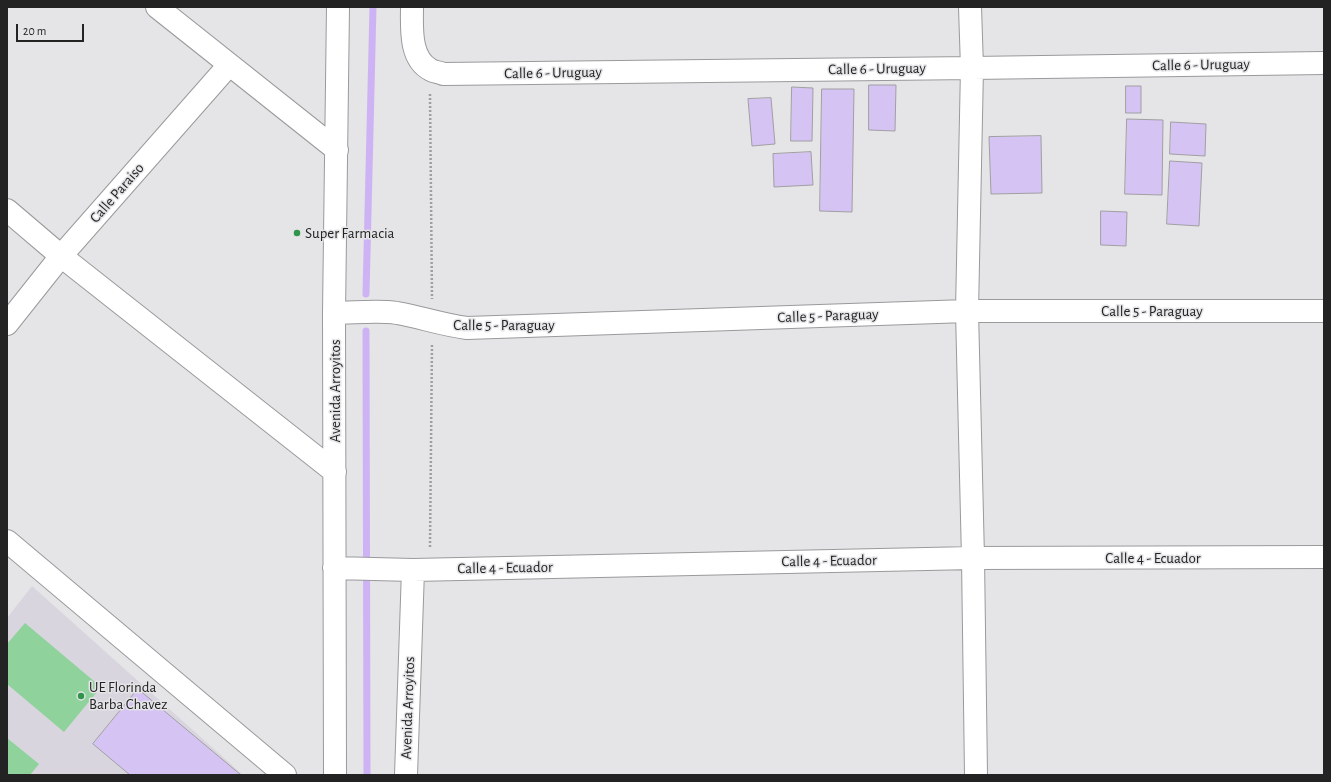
<!DOCTYPE html>
<style>
body{margin:0}
#map{position:relative;width:1331px;height:782px;overflow:hidden;background:#e5e4e7;font-family:"Alegreya Sans",sans-serif}
canvas{display:block}
.frame{position:absolute;inset:0;border:8px solid #242324;pointer-events:none}
.scale{position:absolute;left:16px;top:24px;width:68px;height:18px;box-sizing:border-box;border:2px solid #242324;border-top:0;padding-left:5px;font-size:12px;line-height:14px;white-space:nowrap;color:#242324;-webkit-text-stroke:3px #e5e4e7;paint-order:stroke}
</style>
<div id="map">
<canvas width="1331" height="782"></canvas>
<div class="frame"></div>
<div class="scale">20 m</div>
</div>
<script>
const ctx = document.querySelector('canvas').getContext('2d');
ctx.lineJoin = 'round';
function fillPath(path, color) { ctx.fillStyle = color; ctx.fill(path, 'evenodd'); }
function strokePath(path, color, width, dash) { ctx.strokeStyle = color; ctx.lineWidth = width; ctx.lineCap = dash ? 'butt' : 'round'; ctx.setLineDash(dash || []); ctx.stroke(path); }
function label(font, color, halo, rows, align = 'center') {
  ctx.font = font + ' "Alegreya Sans",sans-serif'; ctx.lineWidth = 3; ctx.setLineDash([]); ctx.textBaseline = 'middle'; ctx.strokeStyle = halo; ctx.fillStyle = color; for (const [text, x, y, turn = 0] of rows) {
    ctx.save(); ctx.translate(x, y); ctx.rotate((+turn || 0) * Math.PI / 180); ctx.textAlign = isNaN(turn) ? turn : align; if (halo) ctx.strokeText(text, 0, 0); ctx.fillText(text, 0, 0); ctx.restore();
  }
}
const built = new Path2D(`
 M 32,586 L 243,775 L 7,775 L 7,618 Z`);
const green = new Path2D(`
 M 25,623 L 101,687 L 64,732 L 7,684 L 7,644 Z
 M 7,738 L 39,764 L 30,775 L 7,775 Z`);
const stream = new Path2D(`
 M 366,294 L 373,7
 M 366,331 L 367,775`);
const building = new Path2D(`
 M 869,85 L 896,85 L 895,131 L 869,130 Z
 M 1126,86 L 1141,86 L 1141,113 L 1126,113 Z
 M 792,87 L 813,88 L 812,141 L 791,141 Z
 M 822,89 L 854,89 L 852,212 L 820,211 Z
 M 771,98 L 775,144 L 752,146 L 748,99 Z
 M 1127,119 L 1163,120 L 1162,195 L 1125,194 Z
 M 1171,122 L 1206,124 L 1205,156 L 1170,154 Z
 M 1041,136 L 1042,193 L 991,194 L 989,137 Z
 M 811,152 L 813,185 L 774,187 L 773,154 Z
 M 1170,161 L 1202,163 L 1199,226 L 1167,224 Z
 M 1101,211 L 1127,212 L 1126,246 L 1101,245 Z
 M 138,689 L 241,775 L 130,775 L 93,744 Z`);
const path = new Path2D(`
 M 430,94 L 432,299
 M 430,547 L 432,344`);
const minor = new Path2D(`
 M 157,7 L 337,150
 M 412,7 C 412,27 409,59 431,70 C 434,72 439,72 443,74 L 972,68 L 1324,63
 M 970,7 L 972,68 L 967,311 L 973,558 L 976,775
 M 7,210 L 61,256 L 335,472
 M 334,313 C 354,313 377,310 397,313 C 420,317 443,325 467,328 L 967,311 L 1324,311
 M 7,324 L 61,256 L 229,65
 M 7,541 L 285,775
 M 334,568 L 413,570 L 973,558 L 1324,557
 M 335,775 L 334,313 L 338,7
 M 406,775 L 413,570`);
const markers = [
 [297,233,4,"#2e954b"],
 [81,696,4,"#2e954b"]
];
const streetNames = [
 ["Calle 6 - Uruguay",1201,65,-1],
 ["Calle 6 - Uruguay",877,69,-1],
 ["Calle 6 - Uruguay",553,73,-1],
 ["Calle Paraiso",117,193,-49],
 ["Calle 5 - Paraguay",1152,311],
 ["Calle 5 - Paraguay",828,316,-2],
 ["Calle 5 - Paraguay",504,325],
 ["Avenida Arroyitos",335,391,-90],
 ["Calle 4 - Ecuador",1153,558],
 ["Calle 4 - Ecuador",829,561,-1],
 ["Calle 4 - Ecuador",505,568,-1],
 ["Avenida Arroyitos",408,708,-88]
];
const poiNames = [
 ["Super Farmacia",305,233],
 ["UE Florinda",89,687],
 ["Barba Chavez",89,704]
];
fillPath(built, '#d9d5df');
fillPath(green, '#8fd29b');
strokePath(stream, '#cdb3f4', 7);
fillPath(building, '#d5c3f4');
strokePath(building, '#a09fa1', 1);
strokePath(minor, '#9a999c', 24);
strokePath(path, '#9f9ea0', 2.5, [2, 2]);
strokePath(minor, '#fff', 22);
for (const [x, y, r, color] of markers) { const dot = new Path2D(); dot.arc(x, y, r, 0, 2 * Math.PI); ctx.fillStyle = color; ctx.fill(dot); strokePath(dot, '#e5e4e7', 1.5); }
label('15px', '#242324', '#e5e4e7', streetNames);
label('15px', '#242324', '#e5e4e7', poiNames, 'left');
</script>
